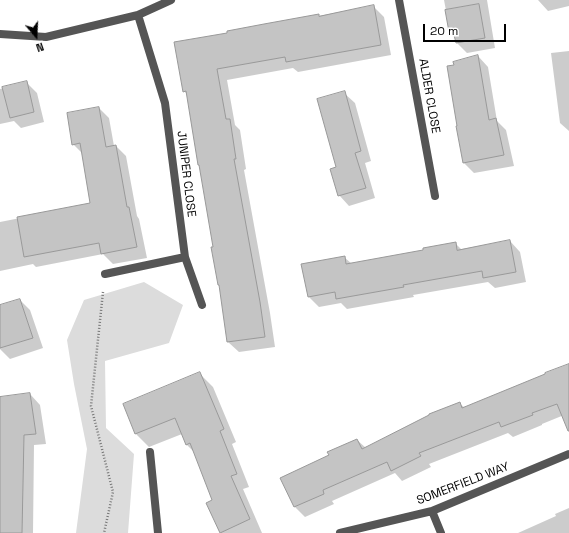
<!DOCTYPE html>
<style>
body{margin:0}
#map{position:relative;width:569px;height:533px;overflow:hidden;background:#fff;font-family:"Space Grotesk",sans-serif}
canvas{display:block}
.north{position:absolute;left:16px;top:16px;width:40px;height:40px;-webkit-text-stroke:3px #fff;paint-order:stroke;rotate:161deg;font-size:11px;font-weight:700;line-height:16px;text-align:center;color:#000}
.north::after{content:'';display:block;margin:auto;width:14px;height:18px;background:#000;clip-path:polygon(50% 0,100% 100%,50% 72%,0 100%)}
.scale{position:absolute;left:423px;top:24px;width:83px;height:18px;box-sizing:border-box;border:2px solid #000;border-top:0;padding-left:5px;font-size:12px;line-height:14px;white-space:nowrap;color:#000;-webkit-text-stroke:3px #fff;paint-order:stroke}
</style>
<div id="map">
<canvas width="569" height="533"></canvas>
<div class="north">N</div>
<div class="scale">20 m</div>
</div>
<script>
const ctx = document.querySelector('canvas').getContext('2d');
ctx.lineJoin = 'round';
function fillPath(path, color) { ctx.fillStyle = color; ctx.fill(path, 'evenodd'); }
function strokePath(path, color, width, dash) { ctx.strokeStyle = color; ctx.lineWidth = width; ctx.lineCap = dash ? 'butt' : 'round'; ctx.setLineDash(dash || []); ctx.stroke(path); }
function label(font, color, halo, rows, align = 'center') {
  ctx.font = font + ' "Space Grotesk",sans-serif'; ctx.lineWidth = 4; ctx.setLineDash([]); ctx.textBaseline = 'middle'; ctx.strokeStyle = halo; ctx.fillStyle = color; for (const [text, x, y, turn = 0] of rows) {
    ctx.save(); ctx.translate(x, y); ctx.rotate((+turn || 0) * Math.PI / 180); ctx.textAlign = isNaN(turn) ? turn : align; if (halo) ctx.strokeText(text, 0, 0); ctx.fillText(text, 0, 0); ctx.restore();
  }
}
const green = new Path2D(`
 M 144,282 L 183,305 L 169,343 L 105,361 L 106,428 L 134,454 L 128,533 L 76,533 L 87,449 L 74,384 L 67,340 L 84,300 Z`);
const shadow = new Path2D(`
 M 444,0 L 487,0 L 495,48 L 467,53 L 457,43 L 456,38 L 450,32 Z
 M 538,0 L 569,0 L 569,6 L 548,11 Z
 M 373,6 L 384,17 L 391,55 L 298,72 L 293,68 L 227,80 L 235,125 L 240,130 L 246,169 L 244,170 L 270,313 L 275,347 L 239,352 L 228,342 L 215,247 L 200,166 L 199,165 L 187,94 L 184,91 L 228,34 L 318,15 L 320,17 Z
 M 569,51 L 569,131 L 560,123 L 551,53 Z
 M 478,56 L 488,67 L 497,121 L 506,130 L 514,166 L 474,173 L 464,163 L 458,127 L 455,66 Z
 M 27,83 L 37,93 L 44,122 L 21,128 L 14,121 L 0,124 L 0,89 Z
 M 344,93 L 355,103 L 371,161 L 365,163 L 375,198 L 349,206 L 339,195 L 338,168 Z
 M 99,108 L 109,118 L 114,146 L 116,146 L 126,156 L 137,216 L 139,219 L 147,258 L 113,264 L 103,254 L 36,267 L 33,264 L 0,271 L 0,222 L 91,204 L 82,153 L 73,144 Z
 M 510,241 L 520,252 L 526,282 L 495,288 L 488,282 L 413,295 L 414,297 L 347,309 L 341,303 L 319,307 L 309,297 L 344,257 L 352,264 L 424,251 L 455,243 L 462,250 Z
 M 20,300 L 30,310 L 43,348 L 10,359 L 0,349 L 0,306 Z
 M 569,365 L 569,413 L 542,424 L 542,425 L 513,437 L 508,433 L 429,464 L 431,467 L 402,481 L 395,473 L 332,501 L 334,504 L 305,517 L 295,507 L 281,479 L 330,455 L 357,440 L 366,448 L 459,403 L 465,408 Z
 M 200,374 L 213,387 L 236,442 L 232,444 L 249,487 L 243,489 L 262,533 L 221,533 L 213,501 L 194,452 L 186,444 L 182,434 L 149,447 L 136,434 L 124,405 Z
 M 30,394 L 40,405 L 46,444 L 34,445 L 33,533 L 0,533 L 0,398 Z
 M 569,508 L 569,533 L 518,533 L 556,516 L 555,514 Z`);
const building = new Path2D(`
 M 479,4 L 485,38 L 456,43 L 453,31 L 449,32 L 445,10 Z
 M 374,5 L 381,45 L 286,62 L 285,57 L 217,69 L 226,119 L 230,119 L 236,159 L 234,159 L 260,302 L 265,337 L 227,342 L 219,285 L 218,285 L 211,247 L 213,247 L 199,165 L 198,165 L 186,91 L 183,92 L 174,42 L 227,33 L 227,31 L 264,24 L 319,14 L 319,16 Z
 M 478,55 L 489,120 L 496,118 L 504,155 L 463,163 L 456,126 L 457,126 L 447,66 L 454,65 L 453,62 Z
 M 27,81 L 34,112 L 10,118 L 2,87 Z
 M 345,91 L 361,151 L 355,153 L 366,188 L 338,196 L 330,169 L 336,167 L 317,99 Z
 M 99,107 L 106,147 L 116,145 L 127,207 L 129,207 L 137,247 L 101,254 L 99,243 L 24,257 L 17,217 L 90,203 L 80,143 L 72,145 L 67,113 Z
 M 510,240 L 516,272 L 483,278 L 482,271 L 403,285 L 404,287 L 336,299 L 335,292 L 308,297 L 301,264 L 345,256 L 346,264 L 423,250 L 423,248 L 456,242 L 457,250 Z
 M 20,299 L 33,338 L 0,348 L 0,305 Z
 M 569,364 L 569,431 L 568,431 L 557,404 L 532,413 L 533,415 L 501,427 L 499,422 L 419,453 L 421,456 L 391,471 L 387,462 L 323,490 L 324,494 L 294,507 L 280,478 L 329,455 L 327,452 L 357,439 L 362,449 L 429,415 L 429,414 L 460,402 L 462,408 L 545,374 L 545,373 Z
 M 200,372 L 224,429 L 220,431 L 237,474 L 231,476 L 250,519 L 220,533 L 206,503 L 212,500 L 190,443 L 186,445 L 175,418 L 135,434 L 123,404 Z
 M 30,393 L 36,434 L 24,435 L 22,533 L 0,533 L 0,397 Z`);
const path = new Path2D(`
 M 103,292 L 91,406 L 113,492 L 104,533`);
const lane = new Path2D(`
 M 150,452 L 158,533`);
const street = new Path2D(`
 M 399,0 L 435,196
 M 0,34 L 46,37 L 138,15 L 171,0
 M 185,257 L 202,305
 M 105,274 L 185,257 L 165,103 L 138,15
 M 432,511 L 441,533
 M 340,533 L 432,511 L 569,454`);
const streetNames = [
 ["ALDER CLOSE",429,96,80],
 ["JUNIPER CLOSE",186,174,83],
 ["SOMERFIELD WAY",463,484,-21]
];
fillPath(green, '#dcdcdc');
fillPath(shadow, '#0003');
fillPath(building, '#c4c4c4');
strokePath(building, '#999', 1);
strokePath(path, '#777', 2.5, [1, 2]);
strokePath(lane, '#555', 8);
strokePath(street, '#555', 8);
label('12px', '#000', '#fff', streetNames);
</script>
